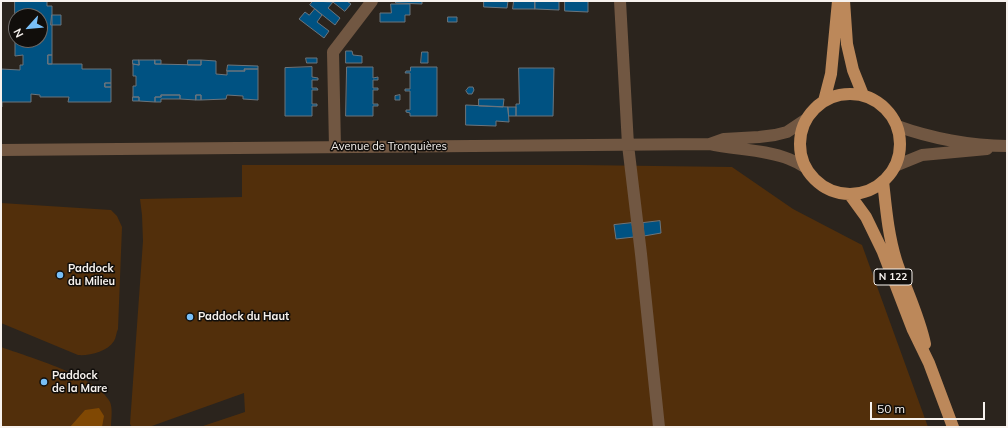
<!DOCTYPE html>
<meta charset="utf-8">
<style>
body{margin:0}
#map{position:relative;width:1008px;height:428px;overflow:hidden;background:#2b241d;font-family:Mulish,sans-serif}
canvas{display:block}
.frame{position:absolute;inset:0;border:2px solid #f7f2ee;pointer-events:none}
.north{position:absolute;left:8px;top:8px;width:40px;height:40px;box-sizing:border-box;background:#110e0b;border:1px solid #6d6966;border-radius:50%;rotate:243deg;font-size:11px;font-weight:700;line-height:16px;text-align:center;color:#f7f2ee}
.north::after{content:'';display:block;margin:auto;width:14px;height:18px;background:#78bff7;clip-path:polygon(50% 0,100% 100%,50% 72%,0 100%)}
.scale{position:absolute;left:870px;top:402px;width:115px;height:18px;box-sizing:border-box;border:2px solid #f7f2ee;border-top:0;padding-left:5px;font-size:12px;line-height:14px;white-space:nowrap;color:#f7f2ee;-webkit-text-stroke:3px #110e0b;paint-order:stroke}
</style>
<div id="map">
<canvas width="1008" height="428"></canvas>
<div class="frame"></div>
<div class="north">N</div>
<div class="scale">50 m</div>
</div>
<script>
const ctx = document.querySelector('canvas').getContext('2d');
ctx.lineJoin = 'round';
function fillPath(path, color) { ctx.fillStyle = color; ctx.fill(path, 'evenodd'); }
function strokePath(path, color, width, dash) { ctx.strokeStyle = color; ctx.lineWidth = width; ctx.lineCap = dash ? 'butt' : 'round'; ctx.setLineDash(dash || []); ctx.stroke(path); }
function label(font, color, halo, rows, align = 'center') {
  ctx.font = font + ' Mulish,sans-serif'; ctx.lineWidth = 3; ctx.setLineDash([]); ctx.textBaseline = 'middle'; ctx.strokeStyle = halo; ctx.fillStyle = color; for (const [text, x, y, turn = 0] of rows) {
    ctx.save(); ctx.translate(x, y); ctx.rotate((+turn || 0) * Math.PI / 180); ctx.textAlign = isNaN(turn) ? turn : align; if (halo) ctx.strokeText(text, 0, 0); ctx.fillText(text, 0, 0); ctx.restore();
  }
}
const green = new Path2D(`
 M 242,165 L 580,165 L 732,167 L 793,209 L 862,245 L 928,427 L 200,427 L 245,412 L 244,393 L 149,427 L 132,427 L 130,424 L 143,241 L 142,215 L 140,199 L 242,197 Z
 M 1,203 L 111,210 L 117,216 L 122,227 L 118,329 C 116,333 116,338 114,341 C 107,352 89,356 78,355 L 1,323 Z
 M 1,347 C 28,357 97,376 110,402 C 113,409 111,420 111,427 L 1,427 Z`);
const water = new Path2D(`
 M 99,408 L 104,416 L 102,427 L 70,427 L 85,410 Z`);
const building = new Path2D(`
 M 15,1 L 47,1 L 47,6 L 52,6 L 52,55 L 48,55 L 48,64 L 82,64 L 82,69 L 111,69 L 111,83 L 105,83 L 105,87 L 111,87 L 111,102 L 68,102 L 69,97 L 40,97 L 40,95 L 31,94 L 31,102 L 2,102 L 2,107 L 1,107 L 1,69 L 20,70 L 20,65 L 23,65 L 23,55 L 15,56 L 15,38 L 16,38 L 16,40 L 40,40 L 40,16 L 16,16 L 16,20 L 15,20 Z
 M 313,1 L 333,2 L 328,8 L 340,18 L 335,25 L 310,5 Z
 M 332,1 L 347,1 L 351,4 L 345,11 Z
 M 396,1 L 422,1 L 422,4 L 396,3 Z
 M 484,1 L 508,1 L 507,8 L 484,7 Z
 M 514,1 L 535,1 L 535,9 L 513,9 Z
 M 535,1 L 559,1 L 559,10 L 535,9 Z
 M 565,1 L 588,1 L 588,12 L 565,11 Z
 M 391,4 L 410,4 L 410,15 L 405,15 L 405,22 L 380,22 L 380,13 L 391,13 Z
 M 315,9 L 322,15 L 317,22 L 329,31 L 324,38 L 299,19 L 305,12 L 309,15 Z
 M 52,15 L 61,15 L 61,25 L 51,25 Z
 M 448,17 L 457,17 L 457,22 L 448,22 Z
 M 346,51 L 352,51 L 353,55 L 362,56 L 362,63 L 346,63 Z
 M 422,52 L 428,52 L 428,63 L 421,63 Z
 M 48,55 L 52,55 L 52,64 L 48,64 Z
 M 306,58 L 317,58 L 317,63 L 307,63 Z
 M 133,60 L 139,60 L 139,65 L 133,64 Z
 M 139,60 L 155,60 L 155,64 L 201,65 L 201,60 L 216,61 L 216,74 L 227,75 L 227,71 L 245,71 L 244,69 L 258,69 L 258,100 L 243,99 L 243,96 L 227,95 L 226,99 L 201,100 L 201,95 L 196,95 L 196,100 L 180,99 L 180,95 L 161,95 L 161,97 L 155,97 L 155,102 L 139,101 L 139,97 L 133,97 L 133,86 L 136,86 L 136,76 L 133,76 L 133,64 L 139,65 Z
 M 155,60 L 161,60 L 161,64 L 155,64 Z
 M 188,60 L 201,60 L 201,65 L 188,65 Z
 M 228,65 L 258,66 L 258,69 L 244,69 L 245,71 L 227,71 Z
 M 312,67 L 312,77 L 318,78 L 318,80 L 312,80 L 312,88 L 317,88 L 318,90 L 312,90 L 312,104 L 317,104 L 317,106 L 312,106 L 312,116 L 285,116 L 285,68 Z
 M 347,67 L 373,67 L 373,78 L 378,77 L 378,80 L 373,80 L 373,88 L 378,88 L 378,90 L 373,90 L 373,104 L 378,104 L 378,106 L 373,106 L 373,116 L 346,116 Z
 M 411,67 L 437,67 L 437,116 L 410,116 L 410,113 L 406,112 L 406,110 L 410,110 L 410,91 L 405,91 L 405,89 L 410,89 L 410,73 L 405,73 L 406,71 L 410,71 Z
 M 519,68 L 554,68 L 553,116 L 516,116 L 516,104 L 519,104 Z
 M 105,83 L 111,83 L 111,87 L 105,87 Z
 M 469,87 L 473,87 L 474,90 L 472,94 L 468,94 L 466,91 Z
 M 161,95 L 180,95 L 180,99 L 161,99 L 161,102 L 155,102 L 155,97 L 161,97 Z
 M 196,95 L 201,95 L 201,100 L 196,100 Z
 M 400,95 L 400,100 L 395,100 L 395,96 Z
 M 133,97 L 139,97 L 139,101 L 133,101 Z
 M 479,99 L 504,99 L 503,107 L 479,106 Z
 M 466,105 L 508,107 L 509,122 L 496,121 L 496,126 L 466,125 Z
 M 508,107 L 516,107 L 516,116 L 509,116 Z
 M 660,221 L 661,233 L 644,236 L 643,223 Z
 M 632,223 L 634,237 L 616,239 L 614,225 Z`);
const minor = new Path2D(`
 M 620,1 L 628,145 L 641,254 L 659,427
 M 897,126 C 930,138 971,146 1007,146
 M 710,144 L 724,139 L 759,137 L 775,135 L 787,132 L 805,120
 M 335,147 L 333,52 L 372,1
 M 1,150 L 709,144 C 735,150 764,149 789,159 C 794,161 800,164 805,167
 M 895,166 L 922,155 L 987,149`);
const major = new Path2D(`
 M 844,1 L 847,44 L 853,70 L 863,95
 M800 144a50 50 0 1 1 100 0a50 50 0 1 1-100 0Z
 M 824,101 L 831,74 L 838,1
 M 883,181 C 886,208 888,234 896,260 C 905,288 919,315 925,344
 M 850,195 L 866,217 L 883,252 L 913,330 L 929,363 L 953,427`);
const markers = [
 [60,275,4,"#78bff7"],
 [190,317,4,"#78bff7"],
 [44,382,4,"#78bff7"]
];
const shields = [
 [893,277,38]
];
const shieldNames = [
 ["N 122",893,277]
];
const streetNames = [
 ["Avenue de Tronquières",389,147]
];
const poiNames = [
 ["Paddock",68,269],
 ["du Milieu",68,282],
 ["Paddock du Haut",198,317],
 ["Paddock",52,376],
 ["de la Mare",52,389]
];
fillPath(green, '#522f0b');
fillPath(water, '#804803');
fillPath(building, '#005282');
strokePath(building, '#6b757d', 1);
strokePath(minor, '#715742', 12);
strokePath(major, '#bc885a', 12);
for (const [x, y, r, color] of markers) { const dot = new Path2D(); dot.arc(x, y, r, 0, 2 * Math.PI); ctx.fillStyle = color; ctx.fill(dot); strokePath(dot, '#110e0b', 1.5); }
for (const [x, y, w] of shields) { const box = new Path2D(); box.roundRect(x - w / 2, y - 8, w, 16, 3); ctx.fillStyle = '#110e0b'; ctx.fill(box); strokePath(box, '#f7f2ee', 1); }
label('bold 10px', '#f7f2ee', null, shieldNames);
label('11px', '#f7f2ee', '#110e0b', streetNames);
label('bold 11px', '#f7f2ee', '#110e0b', poiNames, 'left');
</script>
